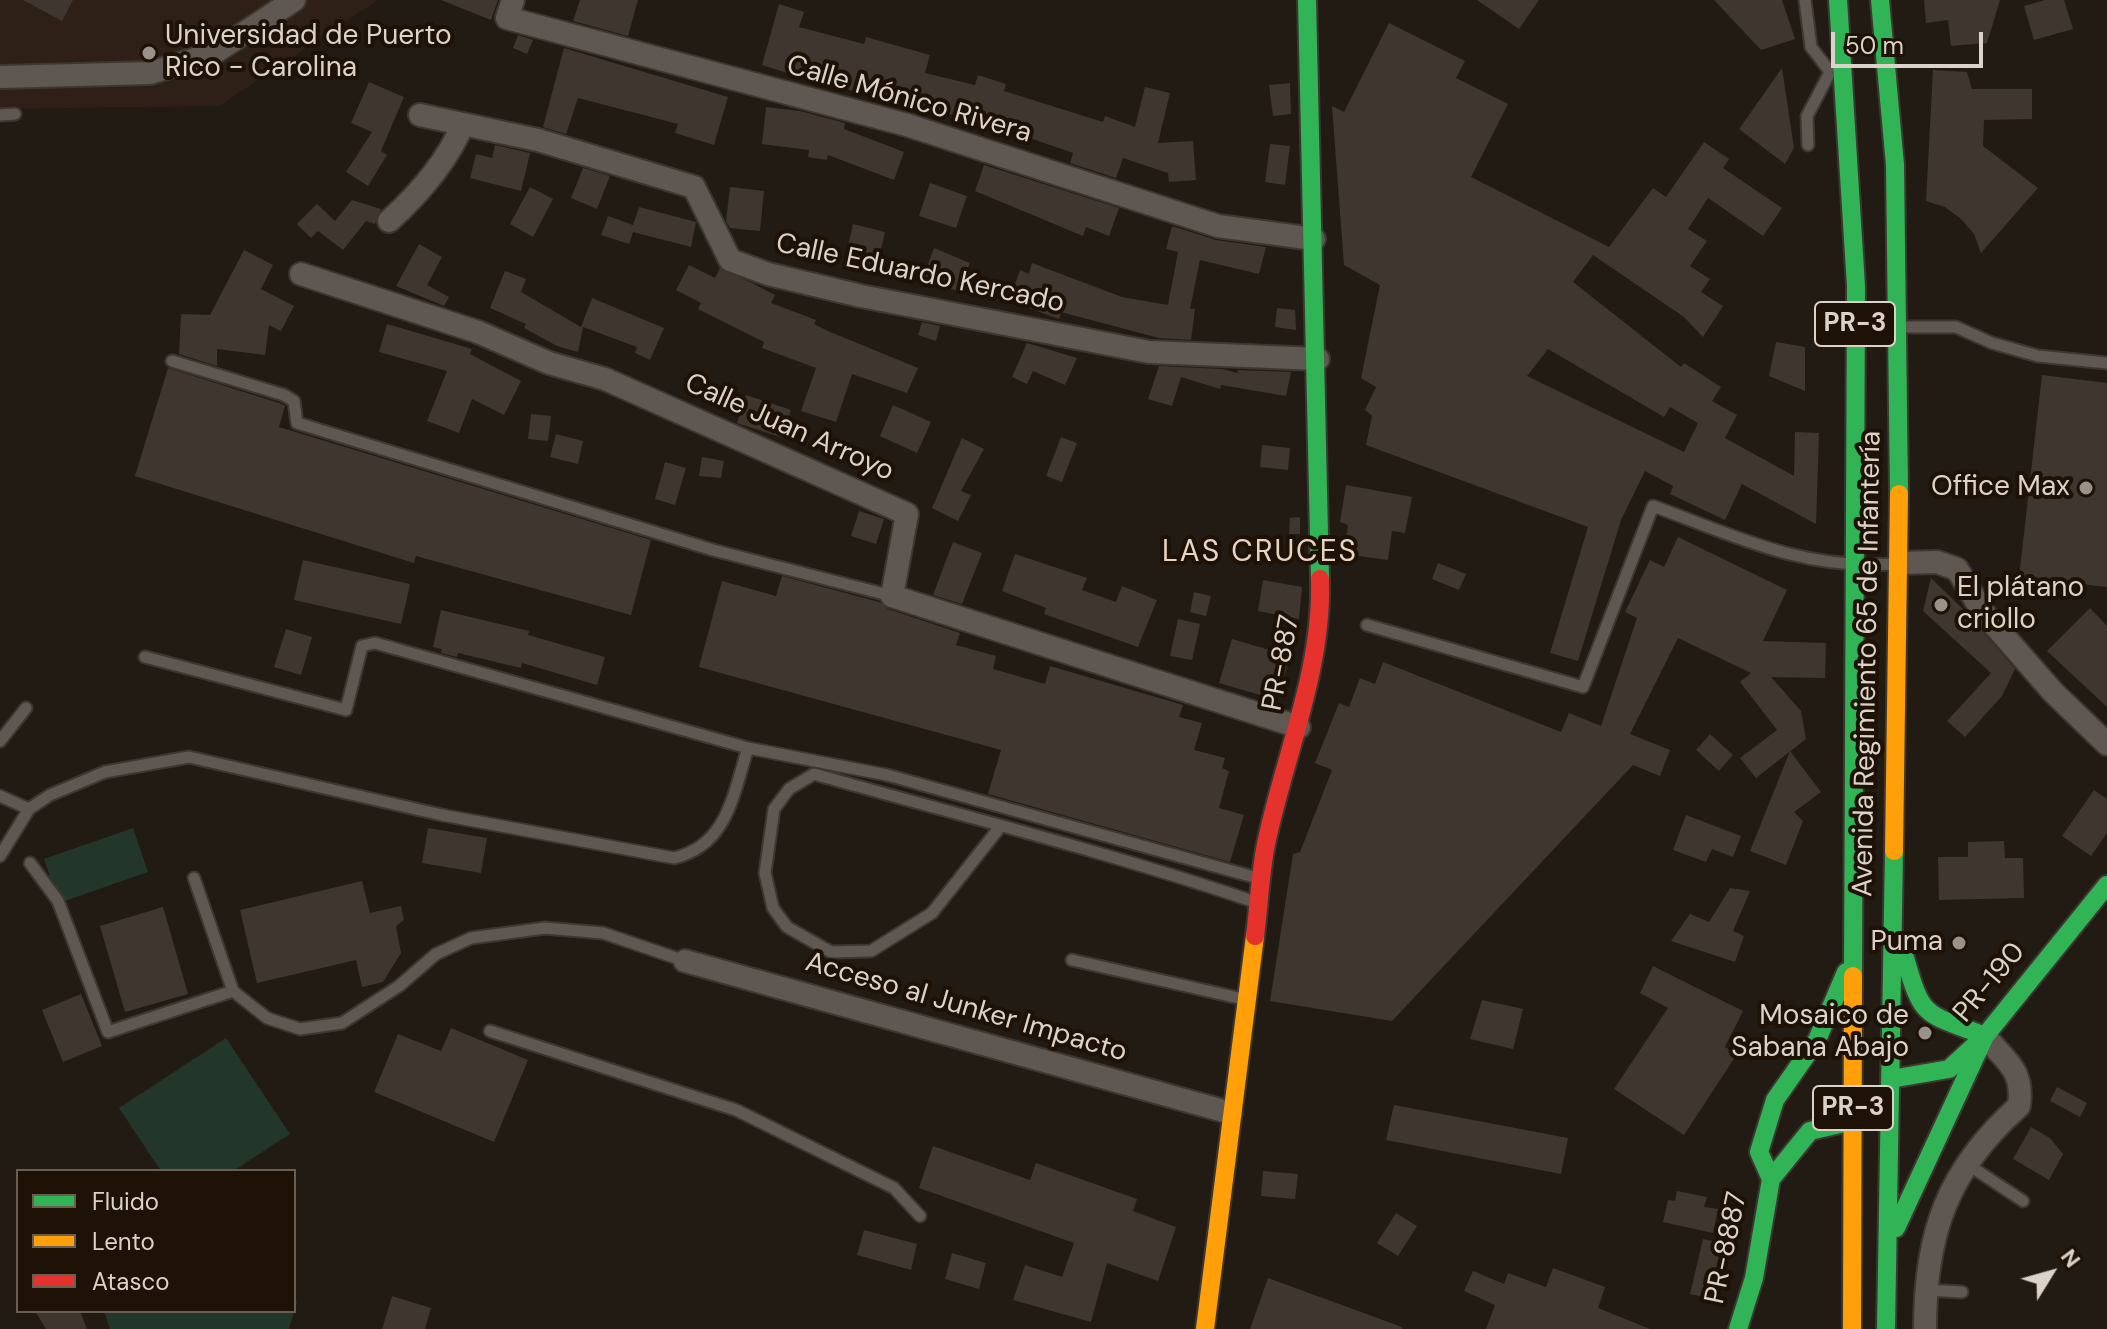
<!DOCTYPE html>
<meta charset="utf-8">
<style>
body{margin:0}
#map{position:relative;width:2107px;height:1329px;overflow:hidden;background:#221b14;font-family:"DM Sans",sans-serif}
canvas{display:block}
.legend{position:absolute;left:16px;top:1169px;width:280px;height:144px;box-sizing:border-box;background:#1e1105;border:2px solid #6a5e53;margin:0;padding:10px 14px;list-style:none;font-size:24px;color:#dbd2c9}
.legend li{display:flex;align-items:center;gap:16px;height:40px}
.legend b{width:40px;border:2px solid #6a5e53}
.north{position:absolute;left:2011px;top:1233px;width:80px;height:80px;-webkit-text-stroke:6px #1e1105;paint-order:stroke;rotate:53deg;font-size:22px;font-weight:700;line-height:32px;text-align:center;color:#dbd2c9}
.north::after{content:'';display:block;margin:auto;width:28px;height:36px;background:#dbd2c9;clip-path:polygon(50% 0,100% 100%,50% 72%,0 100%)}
.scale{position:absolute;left:1831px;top:32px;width:152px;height:36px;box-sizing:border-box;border:4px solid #dbd2c9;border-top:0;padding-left:10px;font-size:24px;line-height:28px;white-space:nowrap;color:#dbd2c9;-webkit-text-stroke:6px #1e1105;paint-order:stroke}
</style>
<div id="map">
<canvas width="2107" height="1329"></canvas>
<ul class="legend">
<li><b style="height:10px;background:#30b455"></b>Fluido</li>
<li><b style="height:10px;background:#ff9f0a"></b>Lento</li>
<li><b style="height:10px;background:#e5322d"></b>Atasco</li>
</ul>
<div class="north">N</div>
<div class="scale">50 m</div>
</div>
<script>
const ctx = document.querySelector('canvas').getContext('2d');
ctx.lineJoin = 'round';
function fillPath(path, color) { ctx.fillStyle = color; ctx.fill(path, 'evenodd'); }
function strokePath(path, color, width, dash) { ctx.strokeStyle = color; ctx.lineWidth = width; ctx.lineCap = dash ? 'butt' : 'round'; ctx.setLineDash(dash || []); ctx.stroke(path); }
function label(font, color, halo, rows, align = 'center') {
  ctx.font = font + ' "DM Sans",sans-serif'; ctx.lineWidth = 8; ctx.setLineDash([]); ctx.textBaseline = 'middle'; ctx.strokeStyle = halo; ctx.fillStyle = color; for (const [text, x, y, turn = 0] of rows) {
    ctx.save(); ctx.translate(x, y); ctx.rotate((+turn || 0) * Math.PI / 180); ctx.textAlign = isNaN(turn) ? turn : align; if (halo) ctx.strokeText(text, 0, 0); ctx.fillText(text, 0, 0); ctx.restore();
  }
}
const education = new Path2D(`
 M 0,0 L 378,0 L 219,106 L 0,109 Z`);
const green = new Path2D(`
 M 133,828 L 148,872 L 59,903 L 44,859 Z
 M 226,1038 L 290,1134 L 233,1171 L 161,1171 L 119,1108 Z
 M 294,1301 L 297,1301 L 289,1329 L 110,1329 L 104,1311 L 294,1311 Z`);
const building = new Path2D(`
 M 23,0 L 73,0 L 62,21 Z
 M 441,0 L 498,0 L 491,20 Z
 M 580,0 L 638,0 L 628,36 L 573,21 Z
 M 1477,0 L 1539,0 L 1519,29 Z
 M 1714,0 L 1782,0 L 1795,39 L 1761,50 Z
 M 1924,0 L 2000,0 L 1987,43 L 1951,46 L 1948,20 L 1926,23 Z
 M 2045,0 L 2064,0 L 2073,29 L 2034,40 L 2024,6 Z
 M 779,4 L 804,12 L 799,27 L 864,44 L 866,37 L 930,55 L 925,73 L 975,85 L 978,75 L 1006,84 L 1004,91 L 1103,122 L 1105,116 L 1135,127 L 1145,87 L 1170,93 L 1158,143 L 1193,141 L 1196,180 L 1169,182 L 1168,173 L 1123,158 L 1116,178 L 1070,163 L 1073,153 L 1030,138 L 1029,141 L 965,118 L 812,81 L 762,65 Z
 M 1389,23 L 1465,61 L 1456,78 L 1508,104 L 1471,177 L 1609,247 L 1653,188 L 1666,197 L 1704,142 L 1729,159 L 1723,168 L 1782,208 L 1763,236 L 1708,198 L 1688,229 L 1707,241 L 1690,266 L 1710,279 L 1701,292 L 1723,306 L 1703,337 L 1684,317 L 1593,255 L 1573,282 L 1681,367 L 1684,363 L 1721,387 L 1712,401 L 1737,415 L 1725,438 L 1794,476 L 1795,432 L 1819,433 L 1816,524 L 1742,484 L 1725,520 L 1670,494 L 1673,486 L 1645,471 L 1621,520 L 1578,661 L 1550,653 L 1588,527 L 1366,445 L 1372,416 L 1365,410 L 1376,387 L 1361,378 L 1380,285 L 1344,265 L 1332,106 L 1344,112 ZM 1548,349 L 1664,417 L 1670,407 L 1698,423 L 1684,452 L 1527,376 Z
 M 518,35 L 533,40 L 527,54 L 513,48 Z
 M 564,48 L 728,97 L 714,145 L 675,133 L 678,124 L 578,98 L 566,134 L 543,127 Z
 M 1782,68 L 1794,148 L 1785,164 L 1739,129 Z
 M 1933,70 L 1967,72 L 1972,89 L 2032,89 L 2032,119 L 1984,120 L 1983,146 L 2038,188 L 1981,253 L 1974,234 L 1961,219 L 1945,207 L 1926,201 Z
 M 369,82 L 404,97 L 381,151 L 387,155 L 368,186 L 346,172 L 372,132 L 351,123 Z
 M 1290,83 L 1291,114 L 1273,116 L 1269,85 Z
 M 766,107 L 800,111 L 845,123 L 844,129 L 904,152 L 894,180 L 828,155 L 827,160 L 808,157 L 809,150 L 762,144 Z
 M 1270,144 L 1290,146 L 1285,185 L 1265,182 Z
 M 495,145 L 530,153 L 521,191 L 470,178 L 476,154 L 492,158 Z
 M 984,165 L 1119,208 L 1109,236 L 1086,227 L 1083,236 L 975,191 Z
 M 583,168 L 610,176 L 597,209 L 571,198 Z
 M 930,183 L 967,196 L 956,228 L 919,216 Z
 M 530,187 L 553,199 L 533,237 L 510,224 Z
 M 730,187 L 764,191 L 760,231 L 730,228 L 726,221 Z
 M 352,200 L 381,209 L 375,224 L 366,221 L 343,250 L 318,231 L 311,238 L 297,224 L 317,204 L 335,221 Z
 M 639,207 L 696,222 L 691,247 L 633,232 L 629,244 L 601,235 L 608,216 L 633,225 Z
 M 853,224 L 885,232 L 875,275 L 843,267 Z
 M 1172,226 L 1216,240 L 1266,247 L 1259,274 L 1200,260 L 1190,309 L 1195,309 L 1191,340 L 1159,338 L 1061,312 L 1059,319 L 1009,301 L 1020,270 L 1029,274 L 1032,263 L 1122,297 L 1168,305 L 1178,252 L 1166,249 Z
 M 419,244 L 442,257 L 427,285 L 449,297 L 444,306 L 396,286 Z
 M 934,248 L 970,263 L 959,292 L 923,277 Z
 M 244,250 L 273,265 L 261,289 L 294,306 L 281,331 L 269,325 L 265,355 L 217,349 L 217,366 L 179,354 L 181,314 L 210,315 Z
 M 689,265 L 715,278 L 720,268 L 754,284 L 775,295 L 771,303 L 816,320 L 814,324 L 828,331 L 918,368 L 907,393 L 852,374 L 836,422 L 801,411 L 816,368 L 762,348 L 764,342 L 698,309 L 701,303 L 676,290 Z
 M 505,271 L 526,279 L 521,292 L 581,327 L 592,298 L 664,328 L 650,360 L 635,353 L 637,347 L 583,327 L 578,352 L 557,346 L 524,328 L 526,324 L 490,308 Z
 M 1277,308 L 1295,310 L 1296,330 L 1275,327 Z
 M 922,322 L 940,326 L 936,341 L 918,335 Z
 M 387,324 L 472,349 L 470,354 L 521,381 L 504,415 L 472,399 L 459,433 L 427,421 L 447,371 L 379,352 Z
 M 1776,342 L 1805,347 L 1805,391 L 1769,376 Z
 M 1027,343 L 1077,358 L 1065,385 L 1033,371 L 1027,384 L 1012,377 Z
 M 1159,366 L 1223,369 L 1237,373 L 1238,370 L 1291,372 L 1286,396 L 1221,385 L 1220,389 L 1181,377 L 1172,406 L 1148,399 Z
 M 168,368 L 282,404 L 285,406 L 279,427 L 651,540 L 631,615 L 416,556 L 414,563 L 135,476 Z
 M 2042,375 L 2107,383 L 2107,587 L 2019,577 Z
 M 746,395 L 791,410 L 783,438 L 737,423 Z
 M 893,405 L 931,422 L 917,453 L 880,436 Z
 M 531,414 L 551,416 L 548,441 L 528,439 Z
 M 556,434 L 583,441 L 578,464 L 550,457 Z
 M 1061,437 L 1077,443 L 1062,482 L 1046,476 Z
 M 962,438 L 984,449 L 961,491 L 971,495 L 958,521 L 932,508 Z
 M 1262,445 L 1290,448 L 1288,470 L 1260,467 Z
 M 702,457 L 724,461 L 721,478 L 699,476 Z
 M 665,462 L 686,468 L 675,505 L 655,499 Z
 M 1346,485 L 1412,497 L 1405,533 L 1392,531 L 1388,560 L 1344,554 L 1348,525 L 1340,522 Z
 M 859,511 L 884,519 L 876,544 L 851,536 Z
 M 1300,517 L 1300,534 L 1289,534 L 1290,518 Z
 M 1678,537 L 1787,590 L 1763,641 L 1826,643 L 1825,678 L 1771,677 L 1801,711 L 1806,739 L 1756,778 L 1740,758 L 1777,730 L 1740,682 L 1751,673 L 1678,638 L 1630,734 L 1670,750 L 1660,776 L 1633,765 L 1392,1021 L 1270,1001 L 1293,854 L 1300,852 L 1332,770 L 1315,763 L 1339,703 L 1349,707 L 1360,678 L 1375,684 L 1383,662 L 1561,732 L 1569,713 L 1601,726 L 1637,618 L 1625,612 L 1650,560 L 1664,567 Z
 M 953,542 L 982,553 L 962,604 L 933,595 Z
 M 1015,554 L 1087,578 L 1082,590 L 1116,602 L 1122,586 L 1157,600 L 1138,647 L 1044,614 L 1046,608 L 1002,591 Z
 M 303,560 L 410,584 L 401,624 L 294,600 Z
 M 1438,563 L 1466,574 L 1459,590 L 1432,579 Z
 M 782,576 L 879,602 L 888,609 L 960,633 L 956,645 L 996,656 L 993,669 L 1045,684 L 1050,666 L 1183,705 L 1179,717 L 1202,723 L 1194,750 L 1225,758 L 1222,768 L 1229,771 L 1219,808 L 1244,815 L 1230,862 L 988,794 L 1001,750 L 699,667 L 722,581 L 776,596 Z
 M 1931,578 L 1967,613 L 2015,669 L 2002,696 L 1965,737 L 1947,721 L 1991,673 L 1923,611 Z
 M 1263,580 L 1302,587 L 1299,619 L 1258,611 Z
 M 1194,592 L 1211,596 L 1206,616 L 1190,612 Z
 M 2090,608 L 2107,626 L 2107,707 L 2047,651 Z
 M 441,610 L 529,631 L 528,635 L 605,657 L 597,685 L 522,663 L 521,668 L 458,653 L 457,657 L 441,653 L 442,649 L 433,647 Z
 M 1178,619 L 1200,624 L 1192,660 L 1170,656 Z
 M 286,629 L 312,637 L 301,675 L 274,667 Z
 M 1232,639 L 1290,656 L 1277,700 L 1219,683 Z
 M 1710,734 L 1733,755 L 1719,771 L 1696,750 Z
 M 1790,751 L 1821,792 L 1794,812 L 1803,821 L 1786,865 L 1750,851 Z
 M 2094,790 L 2107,799 L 2107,833 L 2091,856 L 2062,836 Z
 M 1686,815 L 1741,836 L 1733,857 L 1712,849 L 1706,862 L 1673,850 Z
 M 428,828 L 487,838 L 481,873 L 422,863 Z
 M 2004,841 L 2005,858 L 2023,858 L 2024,898 L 1939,900 L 1938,857 L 1968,857 L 1968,842 Z
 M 362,881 L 370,913 L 401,906 L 404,920 L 396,926 L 401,953 L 383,982 L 362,987 L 356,960 L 257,983 L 240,910 Z
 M 1730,888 L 1750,891 L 1733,931 L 1744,936 L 1735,962 L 1671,941 L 1690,914 L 1709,922 Z
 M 163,907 L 188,994 L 125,1012 L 100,926 Z
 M 1653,966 L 1743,1011 L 1725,1047 L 1737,1054 L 1684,1135 L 1614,1089 L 1668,1008 L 1640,993 Z
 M 81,994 L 102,1046 L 63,1062 L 42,1010 Z
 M 1482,1000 L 1523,1009 L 1513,1049 L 1470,1039 Z
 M 451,1028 L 528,1060 L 494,1142 L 374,1092 L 398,1034 L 441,1051 Z
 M 2057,1087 L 2087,1103 L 2080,1117 L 2050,1101 Z
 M 1394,1105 L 1568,1138 L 1561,1174 L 1386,1140 Z
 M 2031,1127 L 2050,1138 L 2063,1154 L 2049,1180 L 2013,1159 Z
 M 933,1146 L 1030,1180 L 1036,1163 L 1137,1199 L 1133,1211 L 1176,1227 L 1158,1281 L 1107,1263 L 1091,1322 L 1013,1300 L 1025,1265 L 1062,1277 L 1074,1243 L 919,1188 Z
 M 1263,1171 L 1298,1174 L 1295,1199 L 1261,1196 Z
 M 1677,1191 L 1707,1197 L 1704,1207 L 1718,1209 L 1713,1233 L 1663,1222 L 1668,1200 L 1675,1201 Z
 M 1396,1213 L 1417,1226 L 1398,1256 L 1377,1243 Z
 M 864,1230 L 917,1244 L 911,1270 L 857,1255 Z
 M 1703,1239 L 1722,1243 L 1709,1298 L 1690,1294 Z
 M 952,1253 L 986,1263 L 979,1289 L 945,1279 Z
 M 1553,1268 L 1605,1287 L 1598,1308 L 1650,1329 L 1486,1329 L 1495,1305 L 1464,1291 L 1473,1271 L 1504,1284 L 1508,1273 L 1546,1287 Z
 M 1268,1278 L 1402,1327 L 1402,1329 L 1250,1329 Z
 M 392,1296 L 431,1308 L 425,1329 L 382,1329 Z
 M 35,1311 L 80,1311 L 87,1329 L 46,1329 Z`);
const lane = new Path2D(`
 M 1805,0 L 1811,47 L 1828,69
 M 0,115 L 15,114
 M 1808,145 L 1807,116 L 1828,76
 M 1906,327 L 1956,327 L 1992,343 L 2038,356 L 2107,363
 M 172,361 L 284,395 L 294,401 L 297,423 L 713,550 L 892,596
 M 1367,625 L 1583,687 L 1653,506 C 1735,536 1803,570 1891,564
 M 145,657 L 346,710 L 362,646 L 375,643 L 748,748 L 887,775 L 1261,879
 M 0,741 L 26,708
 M 0,796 L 29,809
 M 1000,827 L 932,913 L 871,951 L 831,952 L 787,927 L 773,908 L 765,873 L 774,809 L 789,789 L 814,774 C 962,816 1112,853 1258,903
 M 0,856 L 29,809 L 50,795 L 105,772 L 189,757 L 442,815 L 674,858 C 728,845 733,794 748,748
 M 30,863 L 58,901 L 108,1032 L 233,991
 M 194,878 L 233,991 L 267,1018 L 300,1029 L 342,1023 L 399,986 L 436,954 L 471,938 L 545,928 L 603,933 L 685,961
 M 1072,960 L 1243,999
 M 490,1031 L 736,1110 L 894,1188 L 920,1216
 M 1967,1164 L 2023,1201
 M 1926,1290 L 1962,1292`);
const street = new Path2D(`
 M 513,0 L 507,18 L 907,125 L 1218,226 L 1314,239
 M 0,77 L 150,73 L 214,53 L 294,0
 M 420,115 L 538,140 L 694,187 L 730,260 L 768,274 L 861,296 L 1149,352 L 1318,359
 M 389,221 C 420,193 447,162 463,124
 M 301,274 L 478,332 L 549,363 L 605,379 L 907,514 L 892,596 L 1299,727
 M 1899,563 L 1937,562 L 1957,569 L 1982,611 L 2053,692 L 2107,744
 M 685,961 L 1231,1113
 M 1925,1329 C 1925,1234 1947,1170 2019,1106 C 2024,1069 2006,1062 1985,1036`);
const fast = new Path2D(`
 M 1307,0 L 1320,579
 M 1838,0 L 1856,286 L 1853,976
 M 1880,0 L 1895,165 L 1899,494
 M 1891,1079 L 1949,1069 L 1985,1036 L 2107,885
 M 1771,1179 L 1759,1152 L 1775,1100 L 1817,1040 L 1846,972
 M 1896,1228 L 1985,1036 C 1921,1011 1923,1020 1903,951
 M 1738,1329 L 1754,1278 L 1771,1179 L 1810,1131 L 1853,1121
 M 1886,1329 L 1894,851`);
const slow = new Path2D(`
 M 1894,851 L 1899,494
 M 1205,1329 L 1255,936
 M 1852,1329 L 1853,976`);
const jam = new Path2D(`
 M 1255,936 C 1259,906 1260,874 1266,844 C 1284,757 1323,670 1320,579`);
const markers = [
 [149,53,8,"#9a928a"],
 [2086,488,8,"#9a928a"],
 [1941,605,8,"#9a928a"],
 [1959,943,8,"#9a928a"],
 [1925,1033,8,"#9a928a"]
];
const shields = [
 [1855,324,80],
 [1853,1108,80]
];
const shieldNames = [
 ["PR-3",1855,324],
 ["PR-3",1853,1108]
];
const poiNames = [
 ["Universidad de Puerto",165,37,"left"],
 ["Rico - Carolina",165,69,"left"],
 ["Office Max",2070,488],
 ["El plátano",1957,589,"left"],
 ["criollo",1957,621,"left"],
 ["Puma",1943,943],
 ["Mosaico de",1909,1017],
 ["Sabana Abajo",1909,1049]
];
const streetNames = [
 ["Calle Mónico Rivera",909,100,16],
 ["Calle Eduardo Kercado",920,274,12],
 ["Calle Juan Arroyo",789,428,24],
 ["PR-887",1282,663,-79],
 ["Avenida Regimiento 65 de Infantería",1868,664,-89],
 ["PR-190",1990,983,-50],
 ["Acceso al Junker Impacto",966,1008,16],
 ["PR-8887",1727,1248,-78]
];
const neighbourhoodNames = [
 ["LAS CRUCES",1260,553]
];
fillPath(education, '#2e2017');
fillPath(green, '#223729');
fillPath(building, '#3e362f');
strokePath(lane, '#3d3732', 15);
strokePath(street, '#3d3732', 26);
strokePath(fast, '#3d3732', 22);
strokePath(slow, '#3d3732', 22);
strokePath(jam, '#3d3732', 22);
strokePath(lane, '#5e5752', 11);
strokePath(street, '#5e5752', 22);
strokePath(fast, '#30b455', 18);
strokePath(slow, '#ff9f0a', 18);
strokePath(jam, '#e5322d', 18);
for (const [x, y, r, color] of markers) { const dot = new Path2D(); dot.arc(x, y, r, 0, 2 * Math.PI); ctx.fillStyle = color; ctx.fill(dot); strokePath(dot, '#1e1105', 3); }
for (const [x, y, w] of shields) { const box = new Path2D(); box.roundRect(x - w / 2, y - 22, w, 44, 6); ctx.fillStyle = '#1e1105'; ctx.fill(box); strokePath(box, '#dbd2c9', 2); }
label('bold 26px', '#dbd2c9', null, shieldNames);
label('28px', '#dbd2c9', '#1e1105', poiNames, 'right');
label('28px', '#dbd2c9', '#1e1105', streetNames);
ctx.letterSpacing = '2px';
label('30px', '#e7d5c4', '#1e1105', neighbourhoodNames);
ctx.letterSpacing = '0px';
</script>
